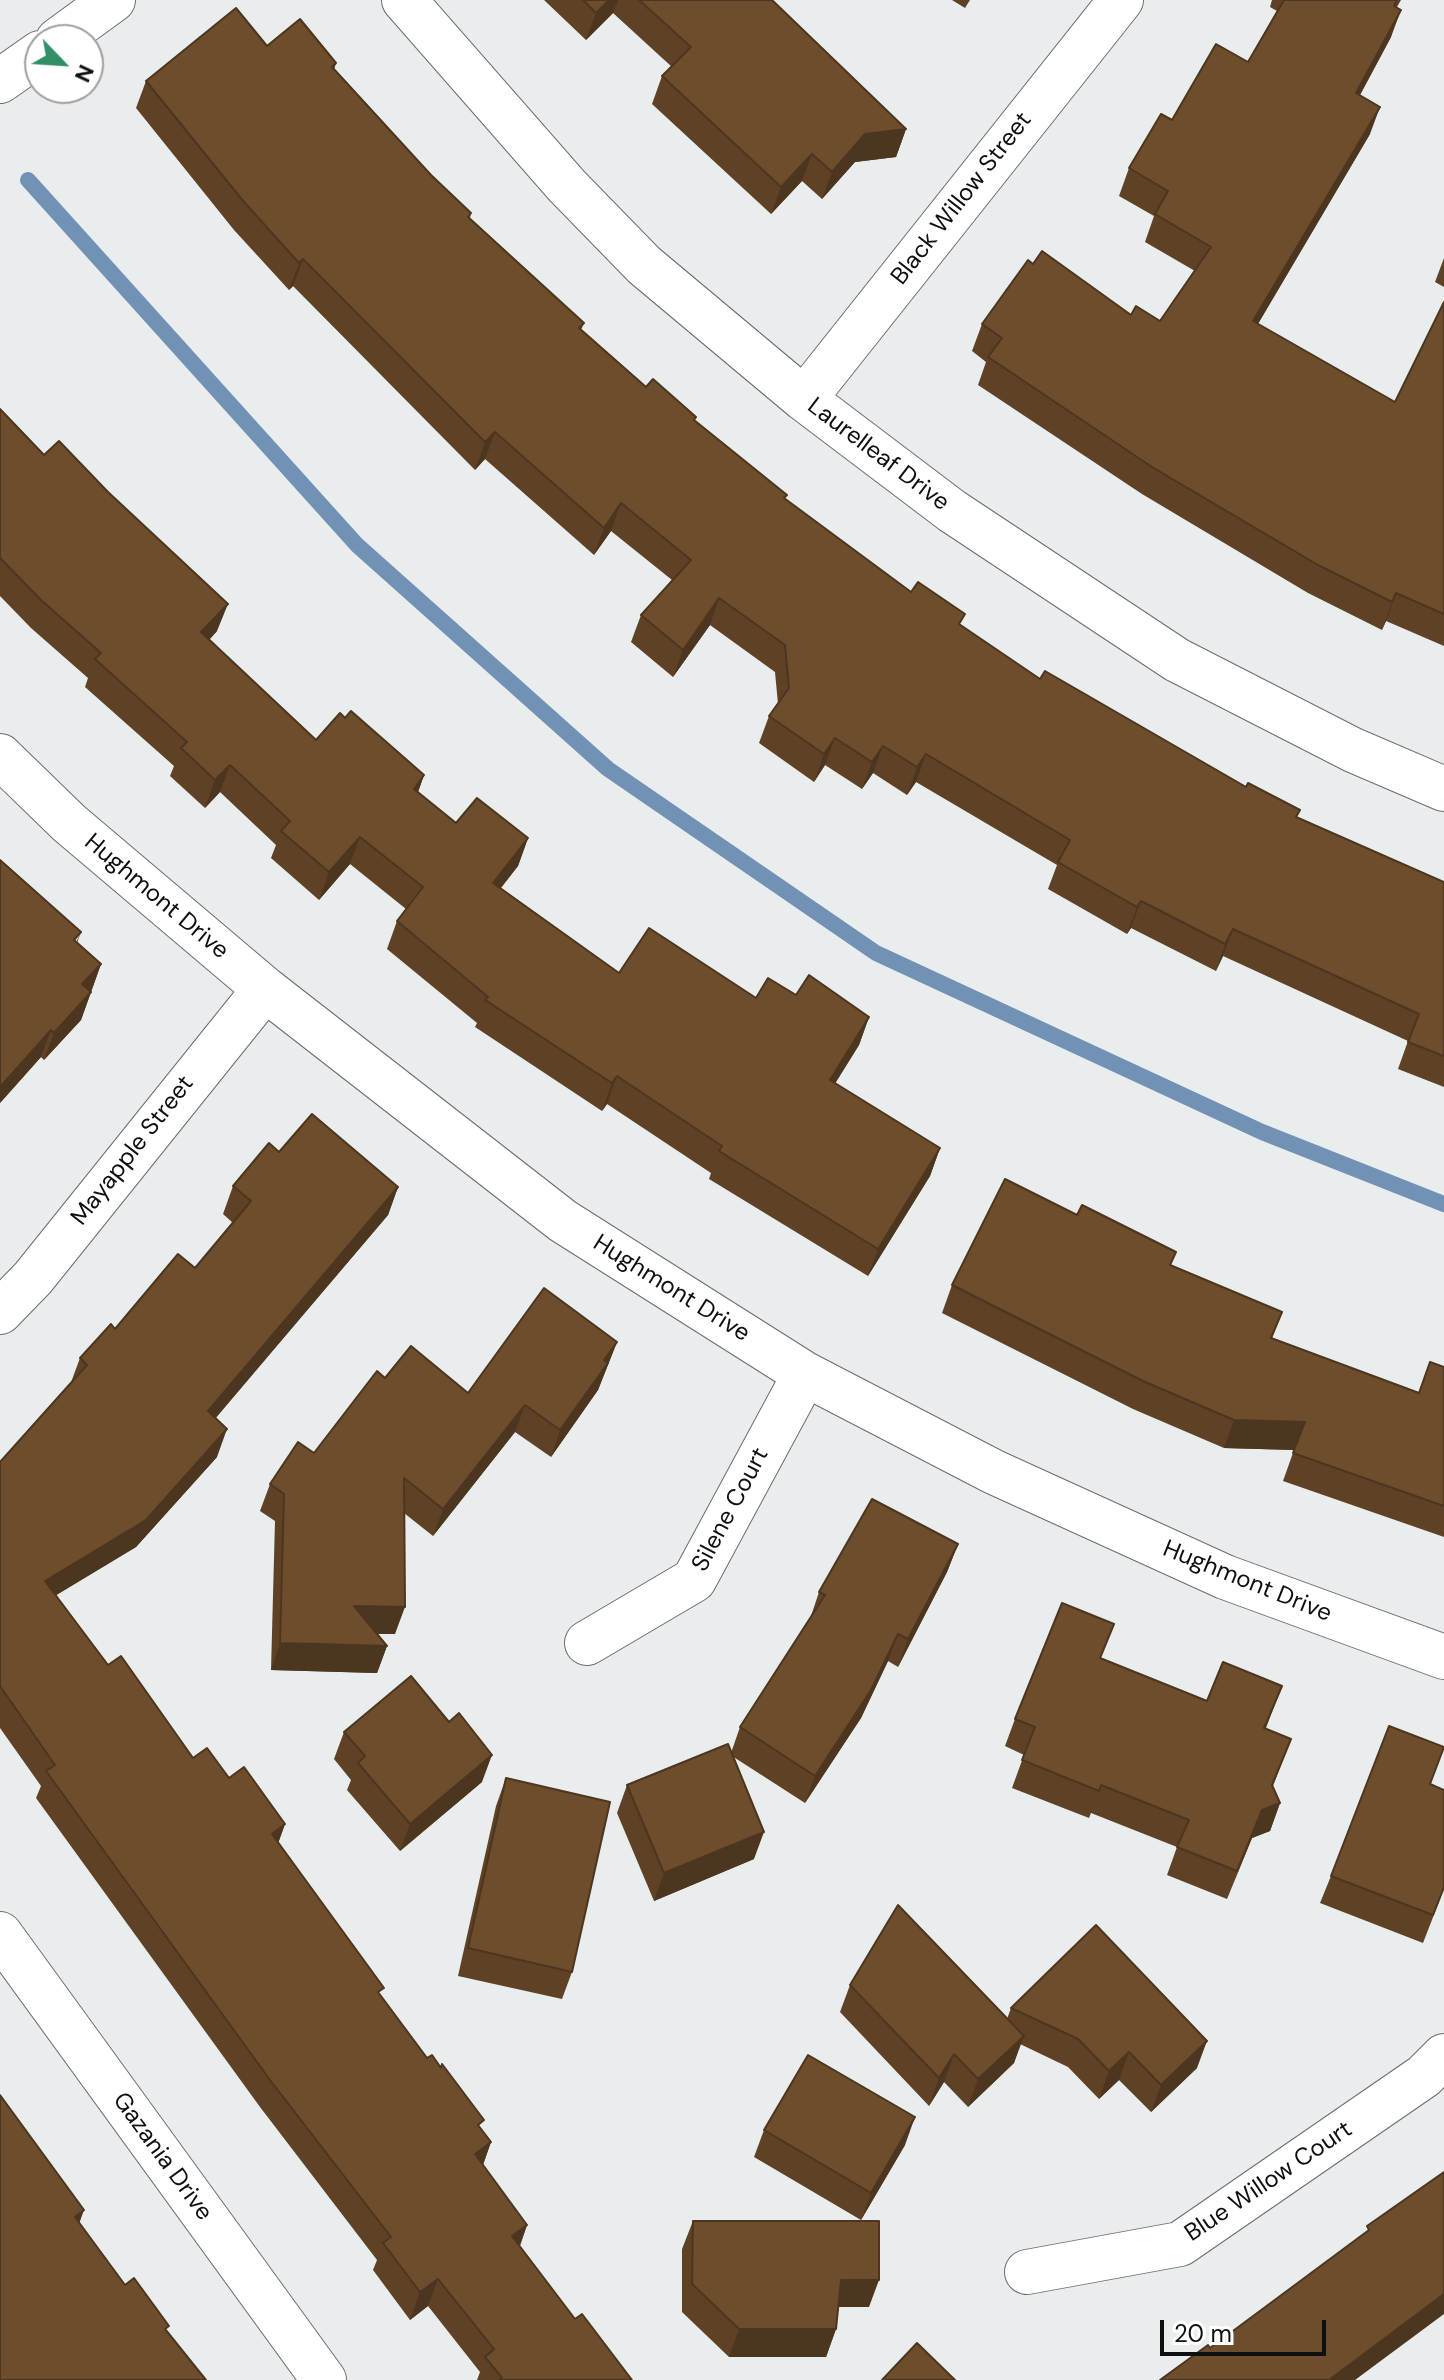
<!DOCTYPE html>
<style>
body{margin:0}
#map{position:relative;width:1444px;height:2380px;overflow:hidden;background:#eaedee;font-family:"DM Sans",sans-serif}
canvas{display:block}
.north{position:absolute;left:24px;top:24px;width:80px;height:80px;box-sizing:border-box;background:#fff;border:2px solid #9f9f9f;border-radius:50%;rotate:115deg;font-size:22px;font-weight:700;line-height:32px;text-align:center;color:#0e0f0f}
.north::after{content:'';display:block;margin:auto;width:28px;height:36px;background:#318e66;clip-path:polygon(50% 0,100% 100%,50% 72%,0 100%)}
.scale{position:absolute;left:1160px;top:2320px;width:166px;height:36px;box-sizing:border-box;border:4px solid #0e0f0f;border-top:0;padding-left:10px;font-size:24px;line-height:28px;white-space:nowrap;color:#0e0f0f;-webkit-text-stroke:6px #fff;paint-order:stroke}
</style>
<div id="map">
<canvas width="1444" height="2380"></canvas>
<div class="north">N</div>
<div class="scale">20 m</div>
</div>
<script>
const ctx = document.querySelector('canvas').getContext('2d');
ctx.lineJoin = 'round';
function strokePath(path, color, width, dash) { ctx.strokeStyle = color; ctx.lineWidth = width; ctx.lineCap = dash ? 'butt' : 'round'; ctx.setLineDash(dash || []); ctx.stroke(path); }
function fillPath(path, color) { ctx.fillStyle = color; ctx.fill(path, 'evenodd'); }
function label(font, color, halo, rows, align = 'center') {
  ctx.font = font + ' "DM Sans",sans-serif'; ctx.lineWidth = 8; ctx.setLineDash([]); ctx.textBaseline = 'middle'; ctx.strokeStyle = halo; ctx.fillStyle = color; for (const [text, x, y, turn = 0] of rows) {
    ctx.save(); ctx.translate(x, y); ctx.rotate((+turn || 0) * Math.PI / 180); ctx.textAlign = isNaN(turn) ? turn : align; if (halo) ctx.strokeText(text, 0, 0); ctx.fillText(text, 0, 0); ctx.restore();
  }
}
const stream = new Path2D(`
 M 28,180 L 357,545 L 608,769 L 876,953 L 1262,1132 L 1444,1204`);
const street = new Path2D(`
 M 404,0 L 567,186 L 644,265 L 804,399 L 952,511 L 1177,660 L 1353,750 L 1444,789
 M 58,40 L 113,0
 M 0,81 L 40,53
 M 804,399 L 1121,0
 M 0,756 L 69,823 L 265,989 L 563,1221 L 805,1374 L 994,1472 L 1225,1577 L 1444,1657
 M 0,1312 L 33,1278 L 265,989
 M 587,1643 L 694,1580 L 805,1374
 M 0,1934 L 324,2380
 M 1027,2272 L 1180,2244 L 1424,2076 L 1444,2056`);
const wall = new Path2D(`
 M 544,0 L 772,0 L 906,129 L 896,157 L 855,162 L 822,199 L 802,181 L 771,214 L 652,104 L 662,76 L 672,67 L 613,13 L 586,40 Z
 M 952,0 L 970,0 L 965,8 Z
 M 1272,0 L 1401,0 L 1397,7 L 1391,37 L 1360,95 L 1370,134 L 1258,324 L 1395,402 L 1444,302 L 1444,646 L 1386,621 L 1382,630 L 1308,593 L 1142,494 L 978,385 L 986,362 L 972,351 L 982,324 L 1033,264 L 1131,315 L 1160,321 L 1195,271 L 1145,242 L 1154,216 L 1119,196 L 1129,168 L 1172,120 L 1248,62 L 1277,11 L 1270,7 Z
 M 267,46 L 336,63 L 334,70 L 431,175 L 471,213 L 470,218 L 584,323 L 581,330 L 646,387 L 695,421 L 785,499 L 911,592 L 1040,679 L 1297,817 L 1444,882 L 1444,1087 L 1398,1069 L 1408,1041 L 1223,956 L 1216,971 L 1131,928 L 1127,934 L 1048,889 L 1057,865 L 916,782 L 907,795 L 873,773 L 862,789 L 825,765 L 814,782 L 759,743 L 769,716 L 778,704 L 775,672 L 710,625 L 673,677 L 631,642 L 641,615 L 672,580 L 611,531 L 594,555 L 485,459 L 475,470 L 293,286 L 289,290 L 234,230 L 136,108 L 146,81 Z
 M 1444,258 L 1444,287 L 1435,282 Z
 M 0,409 L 217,631 L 209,640 L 316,740 L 424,775 L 418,792 L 456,823 L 528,838 L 518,866 L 501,888 L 619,973 L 756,998 L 796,995 L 869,1017 L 859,1045 L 835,1083 L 940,1148 L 930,1176 L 868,1276 L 709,1179 L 711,1173 L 607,1104 L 602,1111 L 475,1027 L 477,1023 L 387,949 L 397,921 L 406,909 L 350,864 L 319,900 L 271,858 L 276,845 L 220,792 L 205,808 L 170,776 L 174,766 L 85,687 L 88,678 L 31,628 L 0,596 Z
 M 81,932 L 77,943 L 101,964 L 81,1020 L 44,1060 L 41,1057 L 0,1103 Z
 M 279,1152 L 398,1187 L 388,1215 L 215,1418 L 217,1457 L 136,1547 L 56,1595 L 108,1665 L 193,1758 L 229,1778 L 285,1824 L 278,1843 L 381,1996 L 491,2142 L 483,2165 L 527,2225 L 520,2246 L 575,2319 L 632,2380 L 477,2380 L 480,2372 L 428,2306 L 410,2320 L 373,2270 L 377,2260 L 260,2107 L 36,1798 L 41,1786 L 0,1728 L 0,1462 L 70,1385 L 80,1358 L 115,1329 L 195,1268 L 233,1223 L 223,1214 L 233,1186 Z
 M 1077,1215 L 1171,1266 L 1282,1312 L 1272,1338 L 1419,1393 L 1444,1367 L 1444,1537 L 1283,1481 L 1294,1450 L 1224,1448 L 1133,1409 L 942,1313 L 952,1285 Z
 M 617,1342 L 598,1390 L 551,1457 L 515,1432 L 433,1536 L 404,1513 L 395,1634 L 377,1634 L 387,1646 L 377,1673 L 271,1670 L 275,1521 L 260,1511 L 270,1484 L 314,1453 L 385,1378 L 468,1393 Z
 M 958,1544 L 947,1572 L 898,1667 L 888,1661 L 861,1718 L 805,1803 L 732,1756 L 754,1859 L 654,1901 L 617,1813 L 627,1785 L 731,1753 L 740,1727 L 810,1619 L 819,1592 Z
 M 1101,1659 L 1207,1701 L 1282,1686 L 1266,1728 L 1273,1786 L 1280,1803 L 1270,1831 L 1252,1838 L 1227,1899 L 1167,1875 L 1177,1847 L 1091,1813 L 1089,1818 L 1012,1788 L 1024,1755 L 1005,1746 L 1015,1719 Z
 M 344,1732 L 482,1782 L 400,1851 L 347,1790 L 351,1780 L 334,1759 Z
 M 506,1778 L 572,1972 L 562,1999 L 458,1976 L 496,1806 Z
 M 1431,1784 L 1444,1889 L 1423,1943 L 1320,1903 L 1331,1876 Z
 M 850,1985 L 1007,2019 L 1011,2008 L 1197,2068 L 1151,2112 L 1119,2080 L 1099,2099 L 1068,2067 L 1020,2044 L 1014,2063 L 968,2107 L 944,2082 L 929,2106 L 840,2012 Z
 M 764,2130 L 905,2145 L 861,2220 L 754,2157 Z
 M 693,2221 L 869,2307 L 838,2307 L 836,2329 L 826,2357 L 729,2357 L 682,2312 L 682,2249 Z`);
const shadedWall = new Path2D(`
 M 609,0 L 618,0 L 613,13 L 586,40 L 596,13 Z
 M 1401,10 L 1391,37 L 1346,121 L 1356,93 Z
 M 1380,107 L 1370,134 L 1243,349 L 1253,321 Z
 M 906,129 L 896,157 L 855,162 L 822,199 L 832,172 L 865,134 Z
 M 812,154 L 802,181 L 771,214 L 781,187 Z
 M 303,259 L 293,286 L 289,290 L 299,263 Z
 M 495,432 L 485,459 L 475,470 L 485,442 Z
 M 621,503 L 611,531 L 594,555 L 604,528 Z
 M 1396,593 L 1386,621 L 1382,630 L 1392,602 Z
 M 719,598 L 710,625 L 673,677 L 683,650 Z
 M 228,604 L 217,631 L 191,660 L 201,632 Z
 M 835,738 L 825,765 L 814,782 L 824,754 Z
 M 883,746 L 873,773 L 862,789 L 872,762 Z
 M 926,754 L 916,782 L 907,795 L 917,767 Z
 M 230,765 L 220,792 L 205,808 L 215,780 Z
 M 424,775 L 414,803 L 414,789 Z
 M 360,837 L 350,864 L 319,900 L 329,872 Z
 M 528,838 L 518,866 L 483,910 L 493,883 Z
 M 1141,901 L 1131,928 L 1127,934 L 1137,907 Z
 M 1233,929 L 1223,956 L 1216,971 L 1225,944 Z
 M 101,964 L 91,992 L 72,1012 L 82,984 Z
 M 91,992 L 81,1020 L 44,1060 L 54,1033 Z
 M 869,1017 L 859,1045 L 820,1108 L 830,1080 Z
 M 51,1030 L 41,1057 L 0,1103 L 0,1087 Z
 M 617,1076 L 607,1104 L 602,1111 L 612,1083 Z
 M 940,1148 L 930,1176 L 868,1276 L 878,1249 Z
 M 398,1187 L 388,1215 L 198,1439 L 208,1411 Z
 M 617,1342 L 598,1390 L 551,1457 L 560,1430 Z
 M 525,1405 L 515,1432 L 433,1536 L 443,1509 Z
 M 1234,1420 L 1305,1422 L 1295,1450 L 1224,1448 Z
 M 227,1429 L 217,1457 L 136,1547 L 35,1608 L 45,1581 Z
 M 958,1544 L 947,1572 L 898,1667 L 908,1639 Z
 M 354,1606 L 405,1607 L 395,1634 L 344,1633 Z
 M 898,1634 L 888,1661 L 861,1718 L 805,1803 L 815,1776 Z
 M 280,1643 L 387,1646 L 377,1673 L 271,1670 Z
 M 1291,1739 L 1264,1809 L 1280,1803 L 1270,1831 L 1252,1838 L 1227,1899 Z
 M 492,1755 L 482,1782 L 400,1851 L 410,1824 Z
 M 285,1824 L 275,1852 L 272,1834 Z
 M 764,1832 L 754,1859 L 654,1901 L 664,1873 Z
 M 1024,2036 L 1014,2063 L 968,2107 L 978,2079 Z
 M 1207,2041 L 1197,2068 L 1151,2112 L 1161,2085 Z
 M 1129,2052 L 1119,2080 L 1099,2099 L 1109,2071 Z
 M 954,2054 L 944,2082 L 929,2106 L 939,2078 Z
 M 915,2117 L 905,2145 L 861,2220 L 871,2193 Z
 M 491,2142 L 481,2170 L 475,2154 Z
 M 84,2210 L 74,2238 L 75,2217 Z
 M 527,2225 L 517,2253 L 512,2236 Z
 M 438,2279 L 428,2306 L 410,2320 L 420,2292 Z
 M 841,2280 L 879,2280 L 869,2307 L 831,2307 Z
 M 1444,2294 L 1444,2314 L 1355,2380 L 1329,2380 Z
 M 739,2329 L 836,2329 L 826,2357 L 729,2357 Z`);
const building = new Path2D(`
 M 583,0 L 609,0 L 596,13 Z
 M 639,0 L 772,0 L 906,129 L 865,134 L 832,172 L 812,154 L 781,187 L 662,76 L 691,47 Z
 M 1284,0 L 1397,0 L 1394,6 L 1401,10 L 1356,93 L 1380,107 L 1253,321 L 1395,402 L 1444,302 L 1444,614 L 1396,593 L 1392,602 L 1318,565 L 1152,467 L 988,357 L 1002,338 L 982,324 L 1028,260 L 1033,264 L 1042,251 L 1131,315 L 1136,306 L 1160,321 L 1211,247 L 1155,214 L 1168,191 L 1129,168 L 1161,114 L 1172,120 L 1216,44 L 1248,62 Z
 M 236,8 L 267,46 L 300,19 L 336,63 L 332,67 L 431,175 L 471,213 L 468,217 L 584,323 L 579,328 L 646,387 L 653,379 L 696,417 L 694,420 L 787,495 L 784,498 L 911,592 L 918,582 L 965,614 L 959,624 L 1040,679 L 1045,671 L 1246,787 L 1248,783 L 1300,810 L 1296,817 L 1444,882 L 1444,1056 L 1408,1042 L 1419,1014 L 1233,929 L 1225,944 L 1141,901 L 1137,907 L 1058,862 L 1070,840 L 926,754 L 917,767 L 883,746 L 872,762 L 835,738 L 824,754 L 769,716 L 789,688 L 785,645 L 719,598 L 683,650 L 641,615 L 691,560 L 621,503 L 604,528 L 495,432 L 485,442 L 303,259 L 299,263 L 244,202 L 146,81 Z
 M 0,409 L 44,455 L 59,441 L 108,492 L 228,604 L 201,632 L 316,740 L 340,713 L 345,718 L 351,711 L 424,775 L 414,789 L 456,823 L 477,798 L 528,838 L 493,883 L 619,973 L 649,928 L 756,998 L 768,978 L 796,995 L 809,975 L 869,1017 L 830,1080 L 940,1148 L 878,1249 L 719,1151 L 722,1146 L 617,1076 L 612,1083 L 485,1000 L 488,997 L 397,921 L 423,887 L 360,837 L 329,872 L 281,831 L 290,821 L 230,765 L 215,780 L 181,748 L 187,742 L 95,659 L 101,653 L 41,600 L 0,558 Z
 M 0,860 L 81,932 L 74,940 L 101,964 L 82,984 L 91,992 L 54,1033 L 51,1030 L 0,1087 Z
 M 312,1114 L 398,1187 L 208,1411 L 227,1429 L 146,1520 L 45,1581 L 108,1665 L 121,1656 L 193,1758 L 207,1748 L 229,1778 L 244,1767 L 285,1824 L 272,1834 L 384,1988 L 378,1992 L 427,2058 L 432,2055 L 441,2068 L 442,2064 L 484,2120 L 478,2125 L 491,2142 L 475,2154 L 527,2225 L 512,2236 L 575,2319 L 582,2314 L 632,2380 L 499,2380 L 502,2378 L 485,2357 L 494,2349 L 438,2279 L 420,2292 L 383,2243 L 391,2237 L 270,2080 L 46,1771 L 55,1765 L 0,1686 L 0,1462 L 87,1365 L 80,1358 L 111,1324 L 115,1329 L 178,1254 L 195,1268 L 251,1201 L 233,1186 L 269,1143 L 279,1152 Z
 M 1005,1179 L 1077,1215 L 1082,1205 L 1176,1252 L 1170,1265 L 1282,1312 L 1271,1338 L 1419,1393 L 1430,1362 L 1444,1367 L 1444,1506 L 1293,1453 L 1305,1422 L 1234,1420 L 1143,1381 L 952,1285 Z
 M 544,1288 L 617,1342 L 604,1360 L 608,1363 L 560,1430 L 525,1405 L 443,1509 L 404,1478 L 405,1607 L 354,1606 L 387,1646 L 280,1643 L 284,1494 L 270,1484 L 298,1442 L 314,1453 L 377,1371 L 385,1378 L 411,1346 L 468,1393 Z
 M 872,1499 L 958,1544 L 908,1639 L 898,1634 L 871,1690 L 815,1776 L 740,1727 L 825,1595 L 819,1592 Z
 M 1062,1603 L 1114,1624 L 1100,1658 L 1207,1701 L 1223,1662 L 1282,1686 L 1264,1728 L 1291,1739 L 1272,1785 L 1280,1803 L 1262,1810 L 1237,1871 L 1177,1847 L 1189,1820 L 1101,1785 L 1099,1791 L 1022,1760 L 1035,1727 L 1015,1719 Z
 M 411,1676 L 449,1722 L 459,1713 L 492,1755 L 410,1824 L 358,1763 L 365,1756 L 344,1732 Z
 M 1389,1726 L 1444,1747 L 1430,1784 L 1444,1790 L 1444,1887 L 1433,1915 L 1331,1876 Z
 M 728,1744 L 764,1832 L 664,1873 L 627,1785 Z
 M 506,1778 L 610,1802 L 572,1972 L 468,1948 Z
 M 898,1905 L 1024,2036 L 978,2079 L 954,2054 L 939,2078 L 850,1985 Z
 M 1096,1925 L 1207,2041 L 1161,2085 L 1129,2052 L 1109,2071 L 1078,2039 L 1011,2008 Z
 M 808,2055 L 915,2117 L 871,2193 L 764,2130 Z
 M 0,2095 L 84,2210 L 75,2217 L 125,2285 L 134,2278 L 169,2326 L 165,2329 L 206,2380 L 0,2380 Z
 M 1444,2172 L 1444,2294 L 1329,2380 L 1160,2380 L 1208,2345 L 1210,2348 L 1369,2230 L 1367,2226 Z
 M 693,2221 L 879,2221 L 879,2280 L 841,2280 L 836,2329 L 739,2329 L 692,2284 Z
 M 917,2343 L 955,2380 L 882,2380 Z`);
const streetNames = [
 ["Black Willow Street",962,199,-52],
 ["Laurelleaf Drive",878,455,37],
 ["Hughmont Drive",156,897,40],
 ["Mayapple Street",133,1151,-52],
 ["Hughmont Drive",671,1289,32],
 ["Silene Court",731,1510,-62],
 ["Hughmont Drive",1247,1582,22],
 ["Gazania Drive",162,2157,54],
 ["Blue Willow Court",1269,2182,-34]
];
strokePath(stream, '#7191b5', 16);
strokePath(street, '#6b6d6e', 46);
strokePath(street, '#fff', 44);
fillPath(wall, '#5f4226');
fillPath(shadedWall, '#4d361f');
fillPath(building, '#6e4d2c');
strokePath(building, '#4d361f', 2);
label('24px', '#0e0f0f', '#fff', streetNames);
</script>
